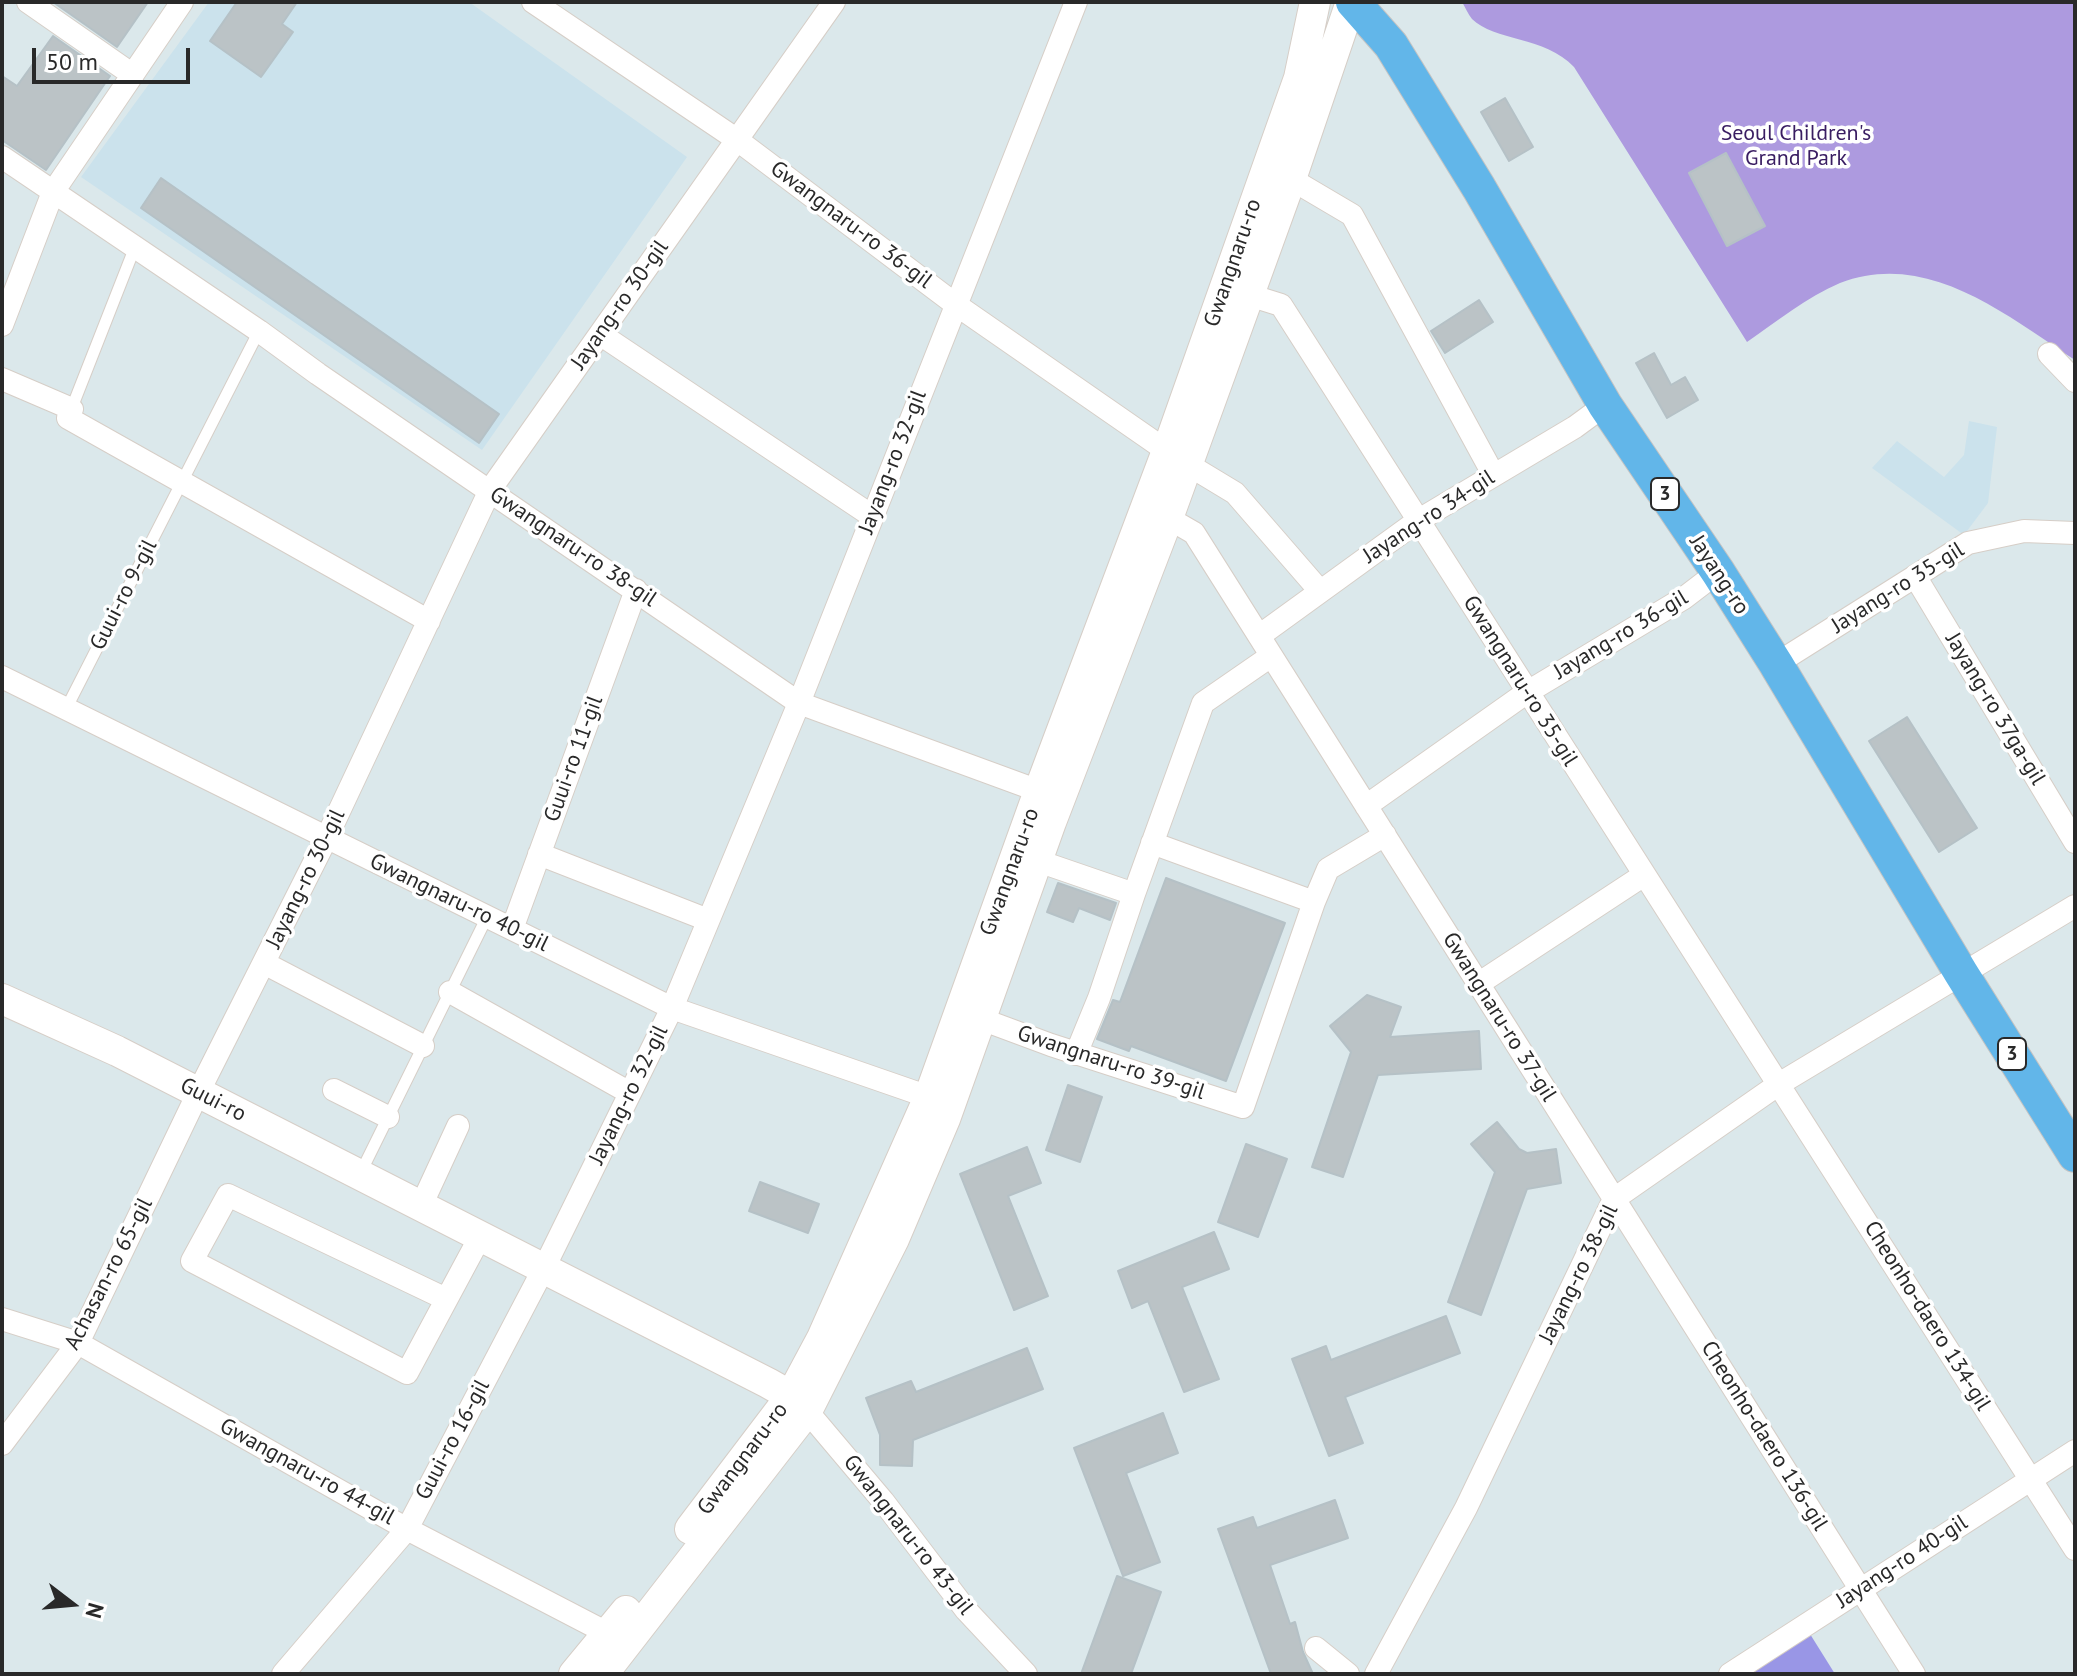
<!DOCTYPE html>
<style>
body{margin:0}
#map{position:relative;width:2077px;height:1676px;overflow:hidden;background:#dbe8eb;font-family:"PT Sans",sans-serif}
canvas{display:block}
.frame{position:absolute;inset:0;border:4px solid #292929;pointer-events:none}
.north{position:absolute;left:32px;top:1564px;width:80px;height:80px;-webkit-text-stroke:6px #fff;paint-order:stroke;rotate:106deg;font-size:22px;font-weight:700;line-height:32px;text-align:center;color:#292929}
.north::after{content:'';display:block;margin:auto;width:28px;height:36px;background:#292929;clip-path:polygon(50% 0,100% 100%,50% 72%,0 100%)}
.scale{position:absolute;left:32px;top:48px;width:158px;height:36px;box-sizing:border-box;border:4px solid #292929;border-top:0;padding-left:10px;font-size:24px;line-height:28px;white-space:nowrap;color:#292929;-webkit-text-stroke:6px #fff;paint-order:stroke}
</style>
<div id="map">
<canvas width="2077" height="1676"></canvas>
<div class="frame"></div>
<div class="north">N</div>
<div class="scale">50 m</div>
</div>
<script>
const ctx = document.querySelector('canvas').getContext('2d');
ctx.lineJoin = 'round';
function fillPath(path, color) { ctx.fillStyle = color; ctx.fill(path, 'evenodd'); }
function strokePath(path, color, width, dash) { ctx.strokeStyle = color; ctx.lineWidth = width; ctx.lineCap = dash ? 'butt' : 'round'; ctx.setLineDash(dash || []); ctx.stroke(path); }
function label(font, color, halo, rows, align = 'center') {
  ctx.font = font + ' "PT Sans",sans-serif'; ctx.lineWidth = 7; ctx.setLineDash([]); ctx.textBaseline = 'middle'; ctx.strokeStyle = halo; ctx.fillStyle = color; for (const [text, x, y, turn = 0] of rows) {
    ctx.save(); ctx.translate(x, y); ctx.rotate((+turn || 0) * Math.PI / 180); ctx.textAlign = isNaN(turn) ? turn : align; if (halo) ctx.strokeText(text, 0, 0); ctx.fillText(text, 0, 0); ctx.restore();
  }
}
const education = new Path2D(`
 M 209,2 L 469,2 L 687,157 L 482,450 L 81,177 Z
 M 1969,421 L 1997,427 L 1988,503 L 1964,535 L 1872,468 L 1897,441 L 1944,477 L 1964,455 Z`);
const green = new Path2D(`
 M 1462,2 L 2075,2 L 2075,360 C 2007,316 1928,249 1840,283 C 1807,297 1776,322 1747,342 L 1574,67 C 1545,36 1494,41 1472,19 C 1468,14 1465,7 1462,2 Z`);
const pitch = new Path2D(`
 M 1810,1634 L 1835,1674 L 1748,1674 Z`);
const building = new Path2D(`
 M 53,2 L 148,2 L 117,47 Z
 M 237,2 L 297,2 L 282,24 L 293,32 L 261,77 L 210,41 Z
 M 53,36 L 110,76 L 46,170 L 2,140 L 2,76 L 17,86 Z
 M 1505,98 L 1533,147 L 1509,161 L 1481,112 Z
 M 1726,153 L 1765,226 L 1727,246 L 1689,173 Z
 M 161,178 L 499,414 L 479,443 L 141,208 Z
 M 1479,300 L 1493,322 L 1445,353 L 1431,331 Z
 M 1654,353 L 1671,385 L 1685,377 L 1698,400 L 1667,418 L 1636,363 Z
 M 1907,717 L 1977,828 L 1939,852 L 1869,741 Z
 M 1166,878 L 1285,923 L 1226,1081 L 1131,1046 L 1129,1051 L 1097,1039 L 1113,1000 L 1120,1002 Z
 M 1058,883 L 1116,903 L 1110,920 L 1079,908 L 1073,922 L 1047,912 Z
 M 1367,995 L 1401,1007 L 1390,1037 L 1479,1031 L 1481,1069 L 1378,1075 L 1343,1177 L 1312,1167 L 1351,1052 L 1330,1026 Z
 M 1068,1085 L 1102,1097 L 1080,1162 L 1046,1150 Z
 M 1497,1122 L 1519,1149 L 1527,1153 L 1556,1149 L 1561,1183 L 1527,1189 L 1481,1315 L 1448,1302 L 1495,1172 L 1471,1144 Z
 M 1246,1144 L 1287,1159 L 1258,1237 L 1218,1222 Z
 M 1027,1147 L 1041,1183 L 1008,1196 L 1048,1296 L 1014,1310 L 960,1174 Z
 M 760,1182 L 819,1204 L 808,1233 L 749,1211 Z
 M 1214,1232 L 1229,1269 L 1182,1287 L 1219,1379 L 1184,1392 L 1148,1301 L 1132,1308 L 1118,1271 Z
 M 1446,1316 L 1460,1353 L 1345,1397 L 1363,1443 L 1329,1456 L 1292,1359 L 1326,1346 L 1331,1360 Z
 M 1027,1348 L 1043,1389 L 913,1440 L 912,1466 L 880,1465 L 880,1435 L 866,1398 L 911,1381 L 916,1392 Z
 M 1163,1413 L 1178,1453 L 1126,1473 L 1160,1562 L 1123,1576 L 1074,1448 Z
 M 1335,1500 L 1348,1538 L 1270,1565 L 1290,1624 L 1295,1622 L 1303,1652 L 1313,1674 L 1271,1674 L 1218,1529 L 1253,1517 L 1257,1528 Z
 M 1117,1576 L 1161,1592 L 1131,1674 L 1081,1674 Z`);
const lane = new Path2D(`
 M 71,410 L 135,247
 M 66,709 L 259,331
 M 360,1174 L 487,917`);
const street = new Path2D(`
 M 28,2 L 133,75
 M 533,2 L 736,139 L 955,304 L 1167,451
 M 2,157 L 259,331 L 318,374 L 799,703 L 1039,791
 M 1291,179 L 1352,215 L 1493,474
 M 1249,295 L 1281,305 L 2075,1549
 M 2,325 L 53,192 L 182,2
 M 600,334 L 872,516
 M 2049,354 L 2075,381
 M 2,379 L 72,409
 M 68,418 L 429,621
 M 1187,464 L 1235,493 L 1320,591
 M 1168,518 L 1194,533 L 1914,1674
 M 1915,576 L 2075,842
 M 1259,636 L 1419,520 L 1575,427 L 1605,405
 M 1776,664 L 1968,543 L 2024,531 L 2075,533
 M 2,677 L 672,1008 L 929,1097
 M 1366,806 L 1526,693 L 1684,598 L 1718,572
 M 1152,843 L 1314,902
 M 539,854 L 708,920
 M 1038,861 L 1134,894
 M 512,929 L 636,590
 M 264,963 L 423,1046
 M 1478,984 L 1644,875
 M 450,992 L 630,1093
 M 981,1019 L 1051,1045 L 1243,1107 L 1314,902 L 1328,869 L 1385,835
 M 1076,1054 L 1099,998 L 1134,894 L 1203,703 L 1271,656
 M 334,1090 L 388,1117
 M 421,1206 L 458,1126
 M 446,1299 L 228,1195 L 192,1261 L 407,1373 L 480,1237
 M 2,1319 L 78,1343 L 407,1529 L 609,1634
 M 807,1411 L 883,1501 L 966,1610 L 1026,1674
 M 2,1444 L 78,1343 L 198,1093 L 327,837 L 490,490 L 834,2
 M 1316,1648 L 1348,1674
 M 283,1674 L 407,1529 L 544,1268 L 672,1008 L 799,703 L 1076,2
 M 1376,1674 L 1466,1508 L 1614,1199 L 1779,1084 L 2075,906
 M 1730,1674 L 2075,1451`);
const secondary = new Path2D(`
 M 2,999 L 117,1051 L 768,1383 L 791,1396 L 804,1409
 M 690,1529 L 791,1396 L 822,1338 L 929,1097 L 1039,791 L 1167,451 L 1299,78 L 1315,2
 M 574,1674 L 626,1611
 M 603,1674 L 807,1411 L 894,1239 L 945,1119 L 1051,822 L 1168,518 L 1291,179 L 1351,2`);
const primary = new Path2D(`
 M 1353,2 L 1391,45 L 1479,188 L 1605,405 L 1718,572 L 1776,664 L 1961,973 L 2075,1155`);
const shields = [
 [1665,494,28],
 [2012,1054,28]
];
const shieldNames = [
 ["3",1665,494],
 ["3",2012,1054]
];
const parkNames = [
 ["Seoul Children's",1796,134],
 ["Grand Park",1796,159]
];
const streetNames = [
 ["Gwangnaru-ro 36-gil",851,225,37],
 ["Gwangnaru-ro",1233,263,-71],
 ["Jayang-ro 30-gil",620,305,-55],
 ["Jayang-ro 32-gil",893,462,-69],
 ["Jayang-ro 34-gil",1429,517,-33],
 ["Gwangnaru-ro 38-gil",573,547,34],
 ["Jayang-ro",1719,575,57],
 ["Jayang-ro 35-gil",1898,588,-32],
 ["Guui-ro 9-gil",124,595,-63],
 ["Jayang-ro 36-gil",1621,635,-31],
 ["Gwangnaru-ro 35-gil",1520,681,58],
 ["Jayang-ro 37ga-gil",1995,709,59],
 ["Guui-ro 11-gil",574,759,-70],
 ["Gwangnaru-ro",1010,872,-70],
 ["Jayang-ro 30-gil",306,879,-64],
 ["Gwangnaru-ro 40-gil",459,903,26],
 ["Gwangnaru-ro 37-gil",1499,1017,58],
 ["Gwangnaru-ro 39-gil",1111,1063,18],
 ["Jayang-ro 32-gil",629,1095,-64],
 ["Guui-ro",213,1100,27],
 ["Achasan-ro 65-gil",109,1274,-63],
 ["Jayang-ro 38-gil",1579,1274,-64],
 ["Cheonho-daero 134-gil",1927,1316,58],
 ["Cheonho-daero 136-gil",1764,1436,58],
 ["Guui-ro 16-gil",453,1440,-62],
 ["Gwangnaru-ro",743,1459,-53],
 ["Gwangnaru-ro 44-gil",307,1472,29],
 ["Gwangnaru-ro 43-gil",908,1535,52],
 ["Jayang-ro 40-gil",1902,1562,-33]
];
fillPath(education, '#cbe2ec');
fillPath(green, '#ad9adf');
fillPath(pitch, '#9996e6');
fillPath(building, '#bbc3c6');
strokePath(building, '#b5c1c6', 2);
strokePath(lane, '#d6cec7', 13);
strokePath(street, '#d6cec7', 24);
strokePath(secondary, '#d6cec7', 32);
strokePath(primary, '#c3c3c3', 36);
strokePath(lane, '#fff', 11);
strokePath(street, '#fff', 22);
strokePath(secondary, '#fff', 30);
strokePath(primary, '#62b6e9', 34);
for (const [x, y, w] of shields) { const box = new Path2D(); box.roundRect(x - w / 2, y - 16, w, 32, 6); ctx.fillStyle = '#fff'; ctx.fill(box); strokePath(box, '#292929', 2); }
label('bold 20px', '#292929', null, shieldNames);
label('22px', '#391d62', '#fff', parkNames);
label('22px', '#292929', '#fff', streetNames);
</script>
